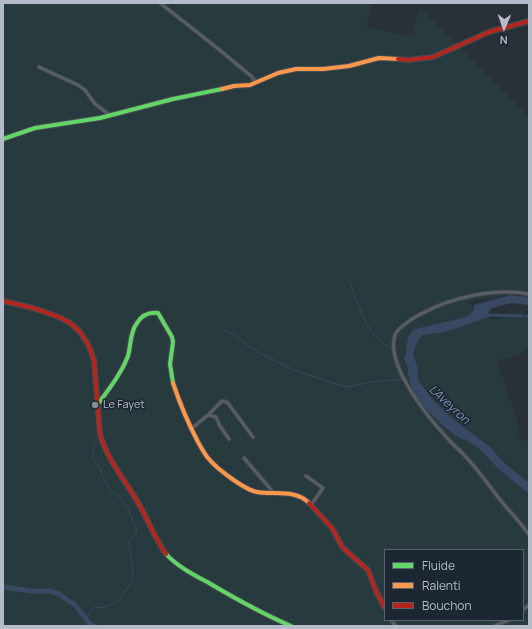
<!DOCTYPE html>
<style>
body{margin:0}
#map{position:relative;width:532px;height:629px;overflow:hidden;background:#2a3038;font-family:Manrope,sans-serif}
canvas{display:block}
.frame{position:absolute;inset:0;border:4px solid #b4bcc9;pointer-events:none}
.legend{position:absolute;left:384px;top:549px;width:140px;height:72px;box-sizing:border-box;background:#1d2633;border:1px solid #59626f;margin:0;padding:5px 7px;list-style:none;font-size:12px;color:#b4bcc9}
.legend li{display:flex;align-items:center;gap:8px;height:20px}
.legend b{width:20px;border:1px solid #59626f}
.north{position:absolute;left:484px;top:8px;width:40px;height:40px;-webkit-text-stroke:3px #1d2633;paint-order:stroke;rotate:182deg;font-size:11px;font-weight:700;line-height:16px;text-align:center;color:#b4bcc9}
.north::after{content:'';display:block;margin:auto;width:14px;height:18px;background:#b4bcc9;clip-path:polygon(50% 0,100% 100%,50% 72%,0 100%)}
</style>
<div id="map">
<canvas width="532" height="629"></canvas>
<div class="frame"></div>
<ul class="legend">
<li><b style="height:5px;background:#63d668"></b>Fluide</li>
<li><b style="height:5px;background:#ff974d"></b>Ralenti</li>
<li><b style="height:5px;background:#b3261e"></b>Bouchon</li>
</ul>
<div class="north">N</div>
</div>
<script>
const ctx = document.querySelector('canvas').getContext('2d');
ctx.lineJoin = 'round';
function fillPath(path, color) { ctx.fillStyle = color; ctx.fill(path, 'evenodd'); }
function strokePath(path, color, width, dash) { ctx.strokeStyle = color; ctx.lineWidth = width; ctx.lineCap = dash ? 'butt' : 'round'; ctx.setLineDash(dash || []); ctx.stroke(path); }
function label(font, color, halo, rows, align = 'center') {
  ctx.font = font + ' Manrope,sans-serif'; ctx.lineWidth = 3; ctx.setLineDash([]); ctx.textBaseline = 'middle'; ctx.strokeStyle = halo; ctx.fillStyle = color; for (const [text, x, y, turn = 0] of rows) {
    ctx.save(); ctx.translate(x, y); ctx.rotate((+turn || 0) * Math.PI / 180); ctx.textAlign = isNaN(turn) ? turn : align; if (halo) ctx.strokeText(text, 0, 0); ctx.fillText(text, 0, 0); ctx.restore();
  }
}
const green = new Path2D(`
 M 3,3 L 372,3 L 366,26 L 399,34 L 414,36 L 415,22 L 420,8 L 529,117 L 529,296 L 511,294 L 467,302 L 493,320 L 522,310 L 529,319 L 529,345 L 522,354 L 497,361 L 517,419 L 520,440 L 526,440 L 529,446 L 529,626 L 3,626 ZM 385,550 L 523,550 L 523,620 L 385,620 Z`);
const water = new Path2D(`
 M 510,295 L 529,297 L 529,305 L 511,303 L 492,308 L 489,312 L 489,317 L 445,332 L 423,335 L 417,342 L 413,354 L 417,366 L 418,380 L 434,401 L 454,420 L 490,447 L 502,461 L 529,483 L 529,494 C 520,486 510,479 500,470 C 492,463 485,453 477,447 C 471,442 464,440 458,437 C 444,428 419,404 412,389 C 407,379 410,368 404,359 C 405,357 406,355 406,353 C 409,341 404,338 415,329 L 466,317 L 474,310 L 474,305 Z`);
const stream = new Path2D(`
 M 226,330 L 256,351 L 294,370 L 342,386 L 350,387 L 374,381 L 401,380 L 392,349 C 365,335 359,306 349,279
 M 86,618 L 93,608 L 104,607 L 115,603 L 119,600 L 131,583 L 133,574 L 129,543 C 131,538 136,536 137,531 L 128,509 L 117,494 L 109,490 L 99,467 L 92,456 L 95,442`);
const canal = new Path2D(`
 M 487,315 L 522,316
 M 526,316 L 529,316`);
const river = new Path2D(`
 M 3,587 L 31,591 L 50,591 L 57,593 L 75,605 L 90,624 L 94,626`);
const street = new Path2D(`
 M 160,3 L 216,47 L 251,76 L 256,82
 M 39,67 L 78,85 L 85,90 L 95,104 L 110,115
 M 529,294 C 496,288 452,297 423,313 C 416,316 397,328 395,335 C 385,365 429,419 449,440 C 454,446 461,451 466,457 C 479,471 490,487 502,502 C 511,513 522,524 529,535
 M 208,415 L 222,401 L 227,402 L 253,437
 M 191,429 L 208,415 L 216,417 L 220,426 L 229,439
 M 244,458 L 273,492
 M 306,476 L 323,488 L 311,505
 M 523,610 L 529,605
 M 391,620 L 396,626
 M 494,626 L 509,620`);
const fast = new Path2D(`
 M 3,139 L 35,128 L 100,118 L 173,99 L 222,89
 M 98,404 C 109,389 121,374 128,356 C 131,345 130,332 137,323 C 142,315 149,312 158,313 L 172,337 L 173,342 L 170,364 L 173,383
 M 166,554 C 178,567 194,575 209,583 C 236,599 263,614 291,626`);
const slow = new Path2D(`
 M 222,89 L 234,86 L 250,85 L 278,73 L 296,69 L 323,69 L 349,66 L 379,58 L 398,59
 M 173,383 C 180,404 188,423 198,442 C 201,447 204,453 208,458 C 215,467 225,474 235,481 C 241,485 250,491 257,492 C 274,495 296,489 309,503`);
const jam = new Path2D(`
 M 398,59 L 408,60 L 433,57 L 489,32 L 529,21
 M 3,301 L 33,308 L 59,317 L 70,323 L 80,332 L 88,344 L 94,360 L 100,434 C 108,462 126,481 140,506 C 149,522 155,539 166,554
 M 309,503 L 332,528 L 343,548 L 368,570 L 376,591 L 385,608`);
const markers = [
 [95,405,4,"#848b96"]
];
const poiNames = [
 ["Le Fayet",103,405]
];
const waterNames = [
 ["L'Aveyron",449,405,43]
];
fillPath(green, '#273a3e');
fillPath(water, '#384963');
strokePath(stream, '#384963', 1);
strokePath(canal, '#384963', 3);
strokePath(river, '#384963', 5);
strokePath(street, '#484c53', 4.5);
strokePath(fast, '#484c53', 6);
strokePath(slow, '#484c53', 6);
strokePath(jam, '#484c53', 6);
strokePath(street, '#5a5e66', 2.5);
strokePath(fast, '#63d668', 4);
strokePath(slow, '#ff974d', 4);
strokePath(jam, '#b3261e', 4);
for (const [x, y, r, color] of markers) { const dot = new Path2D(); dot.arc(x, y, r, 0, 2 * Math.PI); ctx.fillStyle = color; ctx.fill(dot); strokePath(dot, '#1d2633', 1.5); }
label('11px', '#b4bcc9', '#1d2633', poiNames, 'left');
label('italic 12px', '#7c92b1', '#1d2633', waterNames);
</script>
